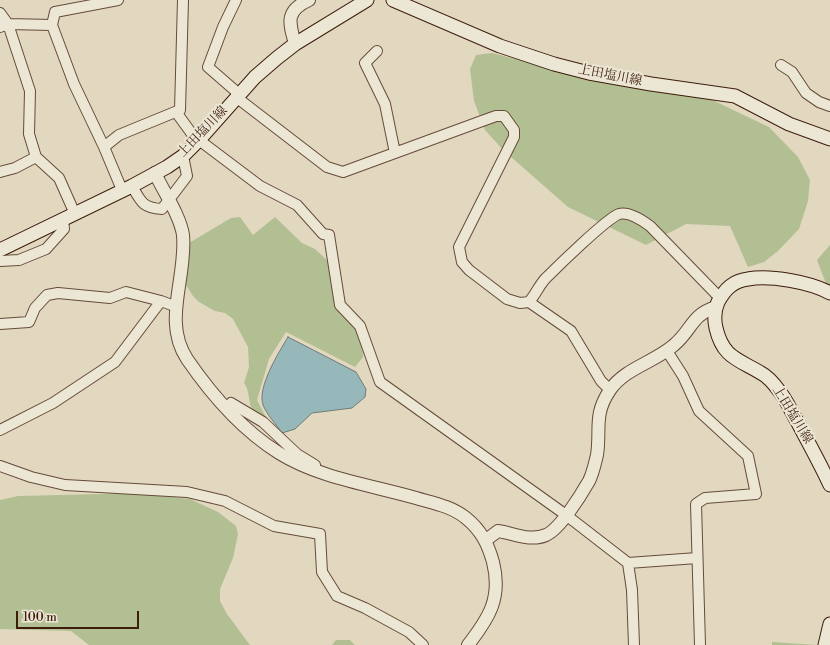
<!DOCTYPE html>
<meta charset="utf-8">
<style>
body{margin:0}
#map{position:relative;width:830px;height:645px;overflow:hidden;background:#e2d8bf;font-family:"Libre Bodoni",serif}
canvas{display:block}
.scale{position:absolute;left:16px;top:611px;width:123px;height:18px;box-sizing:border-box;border:2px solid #3d1c0c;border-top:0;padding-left:5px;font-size:12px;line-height:14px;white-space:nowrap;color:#3d1c0c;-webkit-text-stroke:3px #ece6d5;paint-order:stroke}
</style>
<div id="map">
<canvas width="830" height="645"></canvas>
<div class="scale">100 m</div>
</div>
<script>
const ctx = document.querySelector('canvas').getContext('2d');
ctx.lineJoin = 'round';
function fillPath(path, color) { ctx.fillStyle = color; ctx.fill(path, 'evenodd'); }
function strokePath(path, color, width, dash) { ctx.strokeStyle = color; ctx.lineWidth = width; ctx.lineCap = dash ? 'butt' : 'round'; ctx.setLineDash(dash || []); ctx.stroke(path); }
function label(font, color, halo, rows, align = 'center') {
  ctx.font = font + ' "Libre Bodoni","Noto Serif JP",serif'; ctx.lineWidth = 4; ctx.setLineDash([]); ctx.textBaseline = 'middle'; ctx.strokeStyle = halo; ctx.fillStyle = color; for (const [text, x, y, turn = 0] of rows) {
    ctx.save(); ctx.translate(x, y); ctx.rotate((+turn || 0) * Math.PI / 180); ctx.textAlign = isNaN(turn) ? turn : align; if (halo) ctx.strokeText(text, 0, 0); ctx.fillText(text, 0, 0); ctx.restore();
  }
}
const green = new Path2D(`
 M 492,53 L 603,82 L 708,98 L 769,127 L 798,157 L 810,180 L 808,201 L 799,229 L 778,251 L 764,262 L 748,267 L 730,226 L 686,224 L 646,245 L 568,207 L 503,150 L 485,130 L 474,101 L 470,69 L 476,55 Z
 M 240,217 L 253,235 L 275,217 L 302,243 L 315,249 L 329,262 L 347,307 L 362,335 L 363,357 L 355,367 L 286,332 L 269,359 L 257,400 L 270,425 C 264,421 256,417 252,410 C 248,401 250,391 244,383 L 249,367 L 248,347 L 233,319 L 225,313 L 215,311 L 199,302 L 193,296 L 186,285 L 189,243 L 231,218 Z
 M 830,245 L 830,294 L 817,260 Z
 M 141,493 L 190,499 L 218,512 L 236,526 L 238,534 L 233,558 L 220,589 L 220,601 L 227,614 L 250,645 L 89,645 L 71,631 L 0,629 L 0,500 L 18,496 Z
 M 336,640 L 350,640 L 355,645 L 332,645 Z
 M 772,642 L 817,645 L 772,645 Z`);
const water = new Path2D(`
 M 288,337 L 356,372 L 366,389 L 365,397 L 352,408 L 312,413 L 295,429 L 282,433 C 276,424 267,415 263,405 C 257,387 279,352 288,337 Z`);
const minor = new Path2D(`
 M 118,0 L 55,12 L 52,25 L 74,84 L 104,147 L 122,190
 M 236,0 L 223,27 L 208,67 L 239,94
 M 0,13 L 8,24 L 30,91 L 29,134 L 36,157 L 59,178 L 75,214
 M 0,27 L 8,24 L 52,25
 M 377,51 L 365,63 L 385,104 L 395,153
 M 781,65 L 792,72 L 806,93 L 819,102 L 830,106
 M 236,97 L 327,167 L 343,172 L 482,121 L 496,116 L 504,116 L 514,130 L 514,137 L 459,247 L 462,262 L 469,270 L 507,299 L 520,303 L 529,302 C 535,295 539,286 545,279 C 557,267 606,219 619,214 C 629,211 642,220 650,226 L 720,298
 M 176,112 L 192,134 L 199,140 L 260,186 L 297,205 L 323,234 L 329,235 L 340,305 L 360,326 L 380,382 L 566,515 L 628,563 L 632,590 L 634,645
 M 104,147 L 119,135 L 180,110 L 183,0
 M 0,172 L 15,168 L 36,157
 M 132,186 C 141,202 143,208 162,209 L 187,176 L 183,156
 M 0,261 L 19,260 L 46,249 L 64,229 L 63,219
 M 529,302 L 571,331 L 601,381 L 610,390
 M 0,324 L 29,322 L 35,308 L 47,295 L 58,293 L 110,298 L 126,292 L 161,301
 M 667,351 L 683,376 L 699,411 L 748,456 L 756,494 L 705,498 L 696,504 L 700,645
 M 227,408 L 231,403 L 263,422 L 297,454 L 315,465 L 314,469
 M 0,430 L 53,403 L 115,362 L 161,301 L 177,307
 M 0,466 L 31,477 L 65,485 L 187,492 L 225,501 L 274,526 L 320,534 L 322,572 L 337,596 L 365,608 L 409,632 L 423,645
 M 628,563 L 697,558`);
const tertiary = new Path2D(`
 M 295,44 C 289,22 285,11 309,0
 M 155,173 C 163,191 180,215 183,235 C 187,278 162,321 187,359 C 211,394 242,430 279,453 C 319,478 371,485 416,498 C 433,503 451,506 466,518 C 481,530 488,544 493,562 C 502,598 489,618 468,645
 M 486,540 L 498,531 C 513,533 530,542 546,535 C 560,529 581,495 589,481 C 593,473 595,463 597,455 C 601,429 593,415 610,390 C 625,368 655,362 674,345 C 692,330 691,315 716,307`);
const secondary = new Path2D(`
 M 393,0 L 500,46 L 554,64 L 589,73 L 651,84 L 735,96 L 789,124 L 830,139
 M 0,250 L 132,186 L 167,167 L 183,156 L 199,140 L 255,77 L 277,58 L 295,44 L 367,0
 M 830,293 C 810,282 770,275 748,279 C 733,281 725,289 718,302 C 714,311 714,319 716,328 C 723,358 738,359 761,373 C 769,377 775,385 780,392 C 787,401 791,411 797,421 C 808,442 820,463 830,485
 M 825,645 L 830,624`);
const streetNames = [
 ["上田塩川線",610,76,11],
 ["上田塩川線",203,132,-46],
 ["上田塩川線",792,415,59]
];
fillPath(green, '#b2bf93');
fillPath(water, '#96b8ba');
strokePath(water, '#727a74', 1);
strokePath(minor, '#664b39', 12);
strokePath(tertiary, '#664b39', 14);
strokePath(secondary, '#3d1c0c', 15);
strokePath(minor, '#ece6d5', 10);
strokePath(tertiary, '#ece6d5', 12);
strokePath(secondary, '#ece6d5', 13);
label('13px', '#3d1c0c', '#ece6d5', streetNames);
</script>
